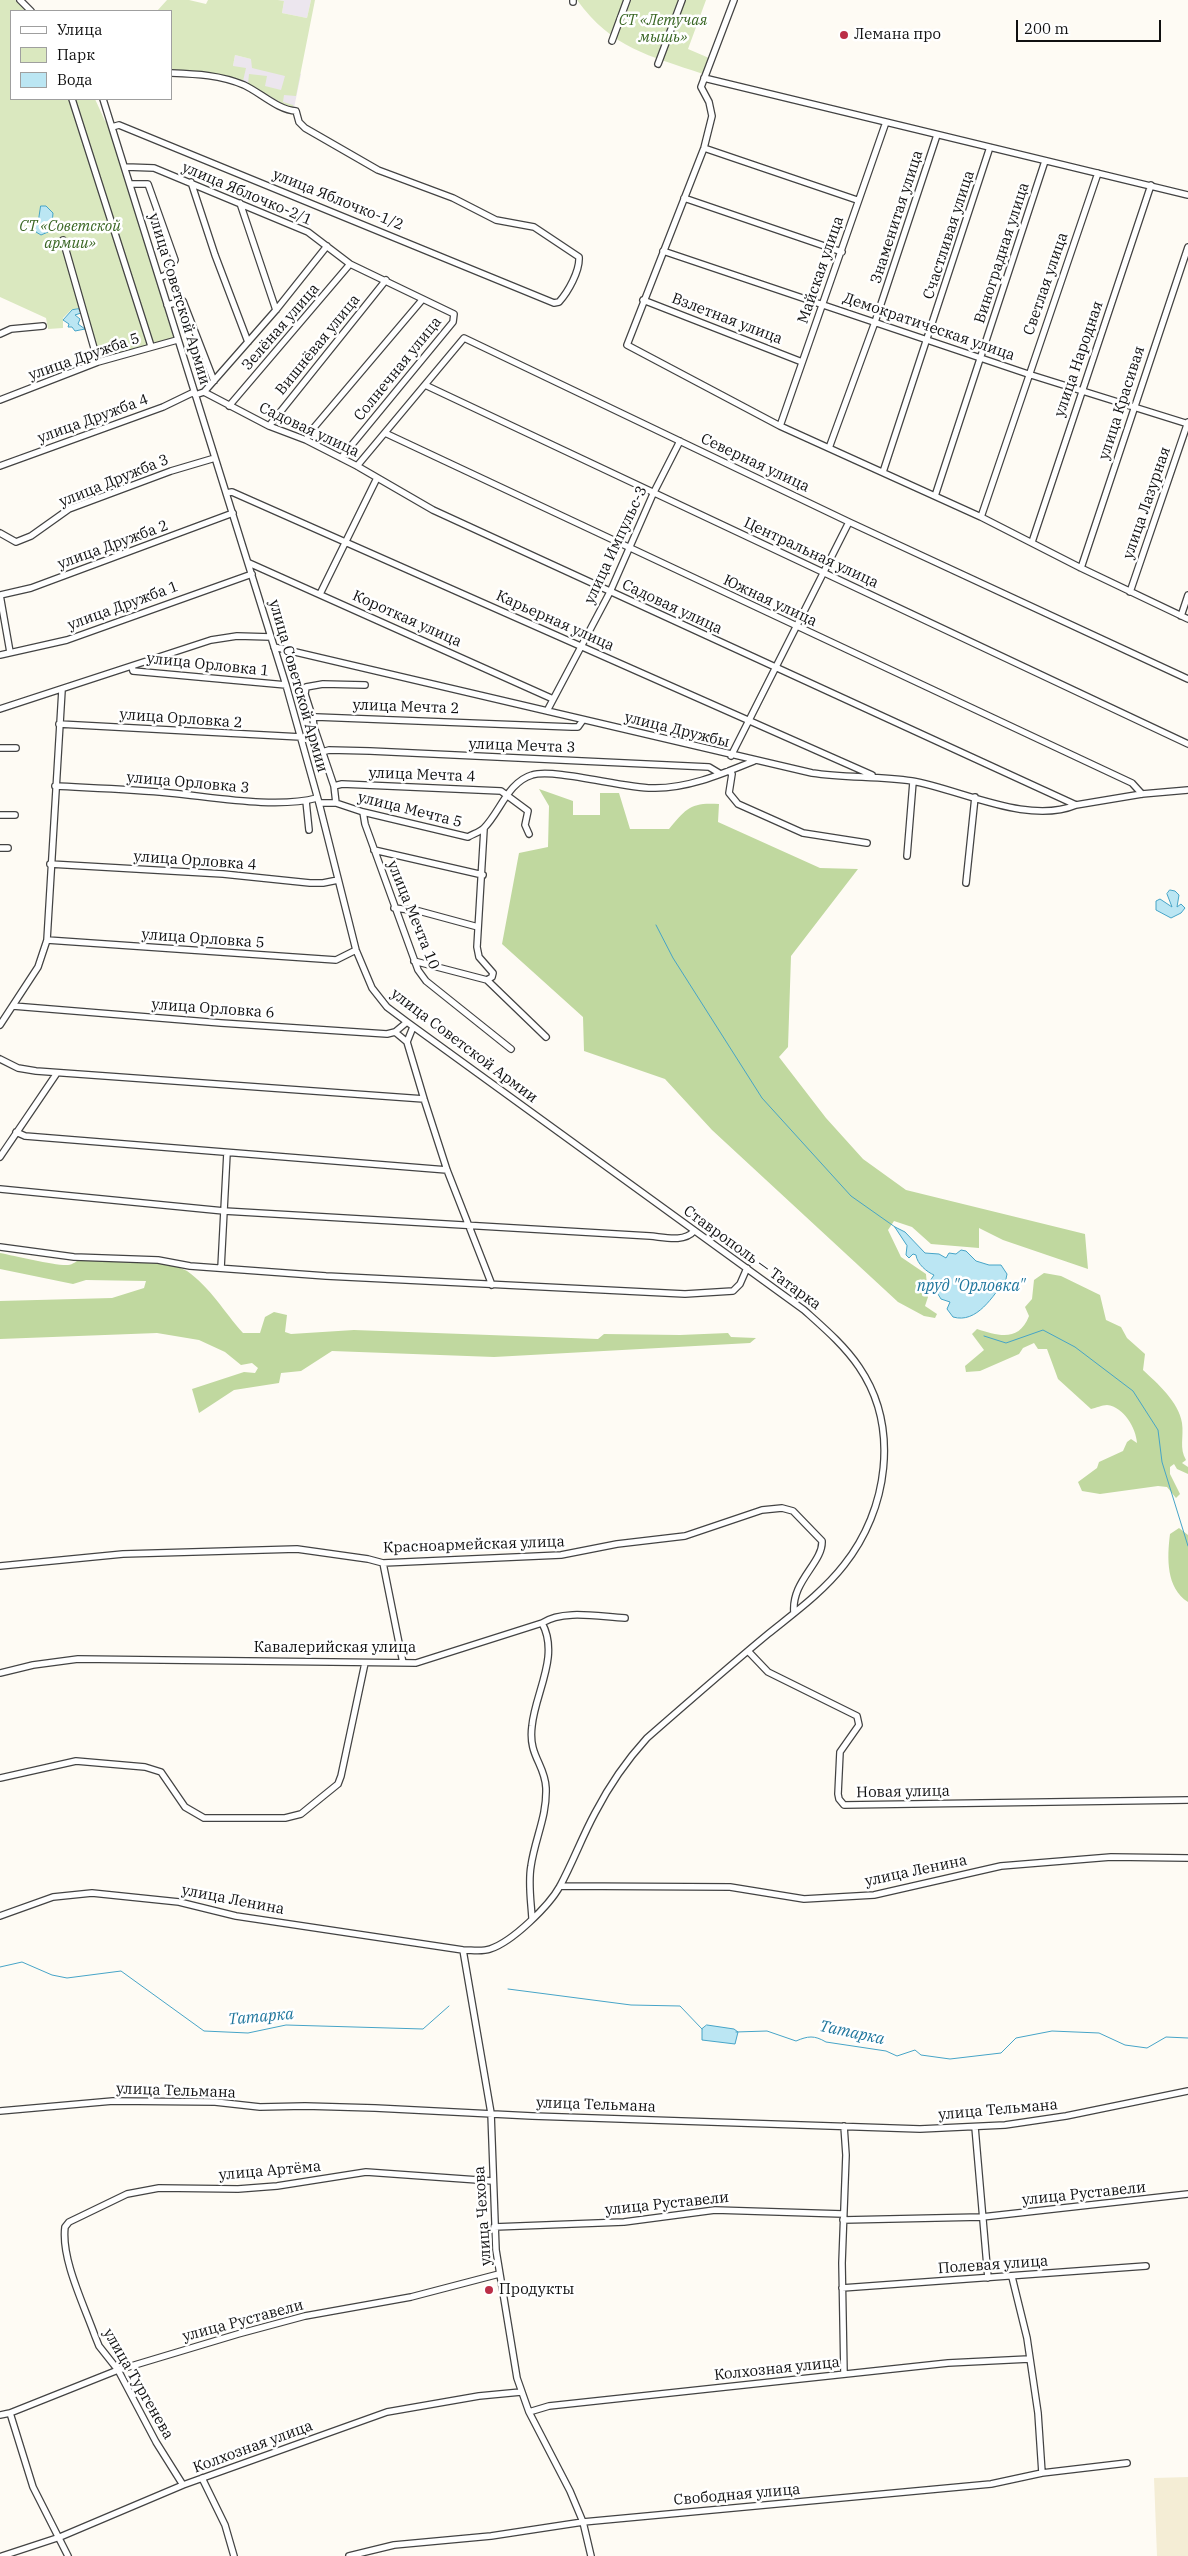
<!DOCTYPE html>
<meta charset="utf-8">
<style>
body{margin:0}
#map{position:relative;width:1188px;height:2556px;overflow:hidden;background:#fefbf4;font-family:"IBM Plex Serif",serif}
canvas{display:block}
.legend{position:absolute;left:10px;top:10px;width:162px;height:90px;box-sizing:border-box;background:#fff;border:1px solid #9f9f9f;margin:0;padding:6px 9px;list-style:none;font-size:15px;color:#101010}
.legend li{display:flex;align-items:center;gap:10px;height:25px}
.legend b{width:25px;border:1px solid #9f9f9f}
.scale{position:absolute;left:1016px;top:20px;width:145px;height:22px;box-sizing:border-box;border:2px solid #101010;border-top:0;padding-left:6px;font-size:15px;line-height:18px;white-space:nowrap;color:#101010;-webkit-text-stroke:4px #fff;paint-order:stroke}
</style>
<div id="map">
<canvas width="1188" height="2556"></canvas>
<ul class="legend">
<li><b style="height:6px;background:#fff"></b>Улица</li>
<li><b style="height:14px;background:#dae8bf"></b>Парк</li>
<li><b style="height:14px;background:#bbe6f3"></b>Вода</li>
</ul>
<div class="scale">200 m</div>
</div>
<script>
const ctx = document.querySelector('canvas').getContext('2d');
ctx.lineJoin = 'round';
function fillPath(path, color) { ctx.fillStyle = color; ctx.fill(path, 'evenodd'); }
function strokePath(path, color, width, dash) { ctx.strokeStyle = color; ctx.lineWidth = width; ctx.lineCap = dash ? 'butt' : 'round'; ctx.setLineDash(dash || []); ctx.stroke(path); }
function label(font, color, halo, rows, align = 'center') {
  ctx.font = font + ' "IBM Plex Serif",serif'; ctx.lineWidth = 5; ctx.setLineDash([]); ctx.textBaseline = 'middle'; ctx.strokeStyle = halo; ctx.fillStyle = color; for (const [text, x, y, turn = 0] of rows) {
    ctx.save(); ctx.translate(x, y); ctx.rotate((+turn || 0) * Math.PI / 180); ctx.textAlign = isNaN(turn) ? turn : align; if (halo) ctx.strokeText(text, 0, 0); ctx.fillText(text, 0, 0); ctx.restore();
  }
}
const industrial = new Path2D(`
 M 278,0 L 311,0 L 307,18 L 282,13 L 284,1 Z
 M 235,55 L 292,69 L 301,74 L 294,108 L 291,108 L 243,81 L 233,66 Z`);
const farmland = new Path2D(`
 M 1188,2477 L 1188,2556 L 1157,2556 L 1154,2478 Z`);
const green = new Path2D(`
 M 0,0 L 15,0 L 27,11 L 11,11 L 11,99 L 95,99 L 105,121 L 108,122 L 174,339 L 103,358 L 100,355 L 85,307 L 71,310 L 63,318 L 63,328 L 48,329 L 46,318 L 0,297 Z
 M 167,0 L 189,0 L 206,4 L 208,0 L 278,0 L 284,1 L 282,13 L 307,18 L 311,0 L 315,0 L 296,96 L 284,95 L 283,102 L 293,105 L 294,108 L 291,108 L 248,84 L 249,74 L 267,76 L 265,86 L 281,90 L 285,76 L 252,68 L 251,59 L 235,55 L 233,66 L 246,68 L 243,81 L 206,72 L 171,71 L 171,11 L 157,11 Z
 M 577,0 L 706,0 L 688,49 L 709,58 L 703,74 C 648,55 613,49 577,0 Z`);
const forest = new Path2D(`
 M 539,789 L 573,801 L 573,815 L 600,815 L 600,793 L 619,793 L 630,829 L 669,829 C 686,809 690,802 719,804 L 718,822 L 820,868 L 858,869 L 791,956 L 788,1047 L 779,1057 L 826,1118 L 863,1159 L 906,1190 L 1085,1234 L 1088,1269 L 1003,1240 L 979,1228 L 979,1248 L 931,1244 L 912,1227 L 894,1221 L 888,1230 L 901,1257 L 926,1274 L 928,1297 L 925,1306 L 937,1314 L 935,1318 L 924,1316 L 898,1302 L 712,1130 L 665,1079 L 584,1051 L 583,1017 L 502,944 L 519,853 L 548,847 L 549,806 Z
 M 0,1253 C 15,1256 56,1266 68,1265 C 73,1265 77,1260 82,1259 C 104,1256 168,1259 187,1271 C 211,1288 224,1312 243,1333 L 260,1333 L 265,1317 L 274,1312 L 287,1315 L 285,1332 L 291,1334 L 354,1330 L 598,1339 L 604,1334 L 680,1335 L 728,1333 L 731,1337 L 756,1338 L 750,1343 L 494,1357 L 332,1351 L 301,1371 L 281,1373 L 279,1383 L 234,1390 L 199,1413 L 192,1389 L 244,1372 L 255,1373 L 258,1368 L 252,1363 L 241,1365 L 225,1352 L 199,1340 L 157,1333 L 0,1339 L 0,1301 L 112,1298 L 144,1288 L 146,1281 L 86,1280 L 73,1284 L 0,1269 Z
 M 1044,1273 L 1061,1276 L 1100,1295 L 1106,1320 L 1121,1327 L 1127,1338 L 1145,1354 L 1143,1370 C 1157,1383 1179,1402 1182,1423 C 1184,1437 1179,1448 1186,1460 L 1182,1463 L 1188,1467 L 1188,1474 L 1177,1469 L 1174,1464 L 1170,1467 L 1170,1474 L 1180,1494 L 1176,1498 L 1167,1487 L 1158,1486 L 1100,1494 L 1082,1491 L 1078,1482 L 1097,1468 L 1099,1462 L 1123,1451 L 1127,1442 L 1131,1439 L 1137,1443 C 1136,1428 1124,1407 1107,1405 C 1102,1405 1096,1408 1091,1409 L 1058,1379 L 1047,1349 L 1038,1349 L 1034,1343 L 1023,1348 L 1019,1354 L 980,1371 L 966,1372 L 965,1366 L 984,1350 L 972,1334 L 977,1329 C 999,1336 1019,1342 1029,1316 L 1025,1307 L 1032,1299 L 1034,1280 Z
 M 1179,1528 L 1188,1535 L 1188,1602 C 1166,1588 1167,1558 1170,1534 Z`);
const water = new Path2D(`
 M 41,206 L 46,206 L 53,213 L 52,224 L 48,232 L 41,235 L 36,232 L 33,223 L 38,221 Z
 M 79,309 L 81,313 L 75,315 L 80,319 L 78,324 L 85,329 L 75,331 L 72,327 L 68,327 L 69,324 L 63,320 L 72,310 Z
 M 1170,890 L 1175,891 L 1179,895 L 1177,907 L 1181,904 L 1185,908 L 1181,913 L 1171,918 L 1156,910 L 1156,901 L 1160,899 L 1172,907 L 1167,894 Z
 M 895,1227 L 905,1232 L 925,1253 L 939,1254 L 946,1258 L 949,1253 L 956,1254 L 961,1250 L 966,1251 L 976,1261 L 989,1265 L 1001,1265 L 1007,1274 L 1006,1279 C 993,1296 977,1324 953,1317 L 947,1309 L 950,1302 L 941,1299 L 936,1291 L 932,1292 L 930,1281 L 934,1275 C 927,1272 917,1264 916,1255 L 913,1254 L 909,1258 L 906,1255 L 907,1246 Z
 M 707,2025 L 734,2029 L 738,2032 L 735,2044 L 702,2040 L 702,2029 Z`);
const stream = new Path2D(`
 M 656,925 L 673,958 L 762,1098 L 851,1196 L 895,1227
 M 984,1336 L 1006,1343 L 1043,1330 L 1075,1347 L 1133,1391 L 1158,1430 L 1162,1462 L 1188,1546
 M 0,1967 L 22,1962 L 52,1975 L 67,1978 L 121,1971 L 204,2031 L 248,2033 L 286,2025 L 423,2029 L 449,2006
 M 508,1989 L 631,2005 L 680,2006 L 702,2029
 M 736,2032 L 767,2031 L 796,2041 C 808,2036 814,2035 826,2042 L 886,2051 L 897,2056 L 915,2050 L 921,2055 L 950,2059 L 1001,2053 L 1016,2038 L 1052,2031 L 1099,2033 L 1125,2045 L 1147,2048 L 1166,2037 L 1188,2038`);
const minor = new Path2D(`
 M 20,0 L 31,11
 M 734,0 L 701,87 L 709,102 L 712,116 L 704,148 L 627,345 L 780,426 L 981,517 L 1081,568 L 1188,619
 M 573,2 L 573,0
 M 612,41 L 627,0
 M 658,64 L 682,0
 M 704,78 L 1188,195
 M 72,99 L 151,346
 M 112,127 L 119,125 L 554,303 L 559,302 C 568,292 580,271 579,257 L 534,227 L 496,220 L 453,198 L 378,170 L 305,128 L 299,122 L 296,111 C 278,110 261,93 244,85 C 220,75 197,74 171,73
 M 704,148 L 857,200
 M 126,167 L 154,168 L 308,232 L 350,264 L 454,314 L 453,322 L 341,458
 M 191,182 L 215,255 L 248,342
 M 131,184 L 148,184 L 175,260 L 166,275 L 159,278
 M 684,198 L 842,252
 M 240,203 L 276,310
 M 63,240 L 98,362
 M 663,251 L 1028,374 L 1188,424
 M 643,300 L 802,362
 M 167,305 L 183,301 L 214,381
 M 0,334 L 11,329 L 43,326
 M 425,385 L 1188,744
 M 204,392 L 276,310 L 327,246
 M 195,395 L 204,392 L 269,426 L 306,440 L 357,466 L 433,510 L 1076,805 L 1142,794 L 1188,790
 M 0,400 L 98,362 L 177,340
 M 229,406 L 350,264
 M 269,426 L 386,280
 M 780,426 L 886,122
 M 385,433 L 1132,783 L 1142,794
 M 306,440 L 311,431 L 422,300
 M 829,448 L 875,322 L 937,135
 M 0,466 L 163,407 L 194,392
 M 357,466 L 464,338 L 849,522 L 1188,679
 M 883,472 L 990,147
 M 226,493 L 232,492 L 872,775
 M 935,496 L 1045,161
 M 981,517 L 1098,173
 M 0,533 L 16,542 L 31,536 L 69,509 L 171,471 L 215,458
 M 1032,542 L 1151,185
 M 249,563 L 553,699
 M 1081,568 L 1188,247
 M 1130,592 L 1188,422
 M 320,594 L 377,478
 M 0,595 L 31,588 L 233,513
 M 0,595 L 10,652
 M 1181,616 L 1188,595
 M 274,647 L 812,773 C 845,778 879,776 912,781 C 962,790 1028,825 1076,805
 M 0,655 L 67,640 L 252,574
 M 132,666 L 133,671 L 286,685
 M 0,709 L 211,640 L 237,636 L 271,637
 M 547,711 L 610,592 L 653,494 L 680,441
 M 313,719 L 305,694 L 306,687 L 323,684 L 365,685
 M 59,724 L 301,737
 M 0,748 L 16,748
 M 322,752 L 329,750 L 370,751 L 709,767 L 719,773
 M 731,756 L 849,522
 M 729,771 L 732,774 L 729,793 L 738,804 L 803,833 L 867,843
 M 55,786 C 93,788 132,789 170,793 C 213,797 276,809 317,798
 M 334,786 L 342,784 L 501,791 L 528,811 L 525,825 L 529,834
 M 306,801 L 309,830
 M 319,803 L 336,803 L 363,812 L 468,837 C 473,834 480,832 484,828 C 500,812 508,782 532,775 C 554,768 623,788 652,788 C 687,789 722,774 754,761
 M 336,803 L 334,786 L 314,727 L 313,719 L 316,717 L 572,727 L 578,727 L 583,720
 M 363,812 L 365,824 L 418,970 L 426,981 L 511,1049
 M 0,815 L 15,815
 M 484,829 L 477,947 L 479,957 L 493,973 L 492,977 L 487,980
 M 0,848 L 8,848
 M 374,850 L 483,875
 M 907,856 L 913,782
 M 50,864 L 223,874 L 310,883 L 323,883 L 338,880
 M 966,883 L 975,797
 M 394,908 L 419,911 L 478,927
 M 47,940 L 336,960 L 356,950
 M 414,961 L 487,980
 M 487,980 L 546,1037
 M 13,1006 L 221,1023 L 387,1034 L 395,1032 L 407,1022
 M 0,1025 L 38,967 L 47,940 L 62,690
 M 413,1027 L 407,1042 L 424,1099 L 447,1170 L 492,1285
 M 395,1032 L 407,1042
 M 0,1059 L 18,1068 L 36,1071 L 424,1099
 M 16,1132 L 25,1136 L 447,1170
 M 0,1157 L 57,1073
 M 0,1189 L 224,1211 L 650,1236 C 663,1237 684,1243 694,1231
 M 0,1247 L 74,1257 L 158,1260 L 190,1266 L 326,1276 L 685,1294 L 733,1291 L 740,1284 L 747,1268
 M 221,1268 L 227,1153
 M 383,1563 L 403,1663
 M 0,1566 L 123,1554 L 297,1549 L 368,1559 L 383,1563 L 561,1555 L 617,1544 L 685,1536 L 762,1510 L 782,1508 L 793,1511 L 822,1541 C 823,1563 791,1581 794,1613
 M 542,1623 C 564,1609 600,1617 625,1618
 M 748,1651 L 768,1672 L 857,1716 L 859,1725 L 840,1752 L 838,1794 L 839,1799 L 844,1805 L 1188,1800
 M 0,1673 L 33,1665 L 78,1659 L 416,1663 L 542,1623 C 560,1656 535,1693 532,1726 C 528,1756 545,1764 546,1788 C 547,1817 535,1838 531,1866 C 528,1883 531,1901 532,1918
 M 0,1778 L 76,1761 L 145,1767 L 161,1772 L 185,1807 L 204,1818 L 285,1818 L 301,1814 L 338,1784 L 341,1776 L 365,1663
 M 560,1886 L 730,1887 L 804,1899 L 874,1895 L 1001,1866 L 1111,1857 L 1188,1858
 M 0,1916 L 53,1897 L 92,1893 L 179,1902 L 236,1916 L 463,1950 C 472,1950 482,1952 490,1949 C 512,1942 549,1906 560,1886 C 573,1862 582,1837 595,1813 C 609,1786 626,1761 647,1738 C 687,1703 727,1668 768,1634 C 794,1613 823,1592 844,1565 C 888,1510 900,1427 859,1367 C 844,1345 824,1328 804,1310 L 407,1022 L 387,1007 L 372,988 L 356,950 L 319,803 L 286,685 L 103,99
 M 463,1950 L 491,2113 L 496,2250 L 517,2378 L 529,2412 L 570,2491 L 583,2522 L 591,2556
 M 0,2111 L 113,2101 L 215,2102 L 260,2107 L 305,2106 L 375,2108 L 532,2116 L 920,2129 L 1005,2125 L 1066,2116 L 1188,2091
 M 844,2126 L 846,2155 L 842,2263 L 844,2374
 M 975,2127 L 988,2278
 M 843,2220 L 982,2217 L 1188,2194
 M 494,2227 L 624,2222 L 715,2210 L 843,2214
 M 1012,2277 L 1027,2338 L 1038,2413 L 1042,2473
 M 842,2288 L 1146,2266
 M 529,2412 L 549,2406 L 948,2363 L 1029,2359
 M 10,2413 L 33,2487 L 68,2556
 M 0,2415 L 10,2413 L 118,2370 L 238,2334 L 305,2316 L 411,2297 L 499,2274
 M 202,2478 L 225,2525 L 234,2556
 M 183,2485 L 156,2442 L 118,2370 L 99,2346 L 95,2336 C 84,2305 61,2259 65,2227 L 69,2222 L 127,2194 L 159,2188 L 238,2189 L 277,2186 L 366,2172 L 492,2181
 M 2,2556 L 60,2537 L 183,2485 L 387,2412 L 479,2396 L 521,2392
 M 349,2556 L 394,2545 L 491,2536 L 583,2522 L 991,2484 L 1042,2473 L 1127,2463`);
const markers = [
 [844,35,5,"#bb2e47"],
 [489,2290,5,"#bb2e47"]
];
const parkNames = [
 ["СТ «Летучая",663,21],
 ["мышь»",663,38],
 ["СТ «Советской",70,227],
 ["армии»",70,244]
];
const poiNames = [
 ["Лемана про",854,35],
 ["Продукты",499,2290]
];
const streetNames = [
 ["улица Яблочко-2/1",247,194,23],
 ["улица Яблочко-1/2",338,200,22],
 ["Знаменитая улица",897,217,-72],
 ["Счастливая улица",949,235,-72],
 ["Виноградная улица",1002,253,-72],
 ["Майская улица",821,270,-71],
 ["Светлая улица",1046,284,-71],
 ["улица Советской Армии",179,299,73],
 ["Взлетная улица",727,319,21],
 ["Зелёная улица",281,327,-49],
 ["Демократическая улица",929,327,19],
 ["Вишнёвая улица",318,345,-51],
 ["улица Дружба 5",84,357,-19],
 ["улица Народная",1079,359,-71],
 ["Солнечная улица",398,369,-51],
 ["улица Красивая",1122,403,-72],
 ["улица Дружба 4",93,419,-20],
 ["Садовая улица",309,430,25],
 ["Северная улица",755,463,25],
 ["улица Дружба 3",114,481,-22],
 ["улица Лазурная",1147,503,-71],
 ["улица Дружба 2",113,545,-20],
 ["улица Импульс-3",616,545,-65],
 ["Центральная улица",811,553,25],
 ["Южная улица",770,601,25],
 ["улица Дружба 1",123,606,-20],
 ["Садовая улица",672,607,25],
 ["Короткая улица",407,619,24],
 ["Карьерная улица",555,621,24],
 ["улица Орловка 1",208,665,6],
 ["улица Советской Армии",298,686,74],
 ["улица Мечта 2",406,707,2],
 ["улица Орловка 2",181,719,4],
 ["улица Дружбы",677,730,14],
 ["улица Мечта 3",522,746,2],
 ["улица Мечта 4",422,775,2],
 ["улица Орловка 3",188,783,5],
 ["улица Мечта 5",410,810,14],
 ["улица Орловка 4",195,861,4],
 ["улица Мечта 10",413,915,68],
 ["улица Орловка 5",203,939,4],
 ["улица Орловка 6",213,1009,4],
 ["улица Советской Армии",464,1046,37],
 ["Ставрополь — Татарка",752,1258,36],
 ["Красноармейская улица",474,1545,-2],
 ["Кавалерийская улица",335,1648],
 ["Новая улица",903,1792,-1],
 ["улица Ленина",916,1871,-12],
 ["улица Ленина",233,1900,11],
 ["улица Тельмана",176,2091,2],
 ["улица Тельмана",596,2105,2],
 ["улица Тельмана",998,2110,-5],
 ["улица Артёма",270,2171,-5],
 ["улица Руставели",1084,2194,-6],
 ["улица Руставели",667,2204,-6],
 ["улица Чехова",483,2216,-94],
 ["Полевая улица",993,2265,-4],
 ["улица Руставели",243,2321,-15],
 ["Колхозная улица",777,2369,-6],
 ["улица Тургенева",138,2384,60],
 ["Колхозная улица",253,2447,-20],
 ["Свободная улица",737,2495,-5]
];
const waterNames = [
 ["пруд \"Орловка\"",971,1286],
 ["Татарка",261,2017,-5],
 ["Татарка",852,2033,12]
];
fillPath(industrial, '#ece6ee');
fillPath(farmland, '#f4edd5');
fillPath(green, '#dae8bf');
fillPath(forest, '#c0d89f');
fillPath(water, '#bbe6f3');
strokePath(water, '#46a4c7', 1);
strokePath(stream, '#46a4c7', 1);
strokePath(minor, '#434343', 8);
strokePath(minor, '#fff', 5.5);
for (const [x, y, r, color] of markers) { const dot = new Path2D(); dot.arc(x, y, r, 0, 2 * Math.PI); ctx.fillStyle = color; ctx.fill(dot); strokePath(dot, '#fff', 2); }
label('italic 15px', '#396623', '#fff', parkNames);
label('15px', '#101010', '#fff', poiNames, 'left');
label('15px', '#101010', '#fff', streetNames);
label('italic 16px', '#1f769d', '#fff', waterNames);
</script>
